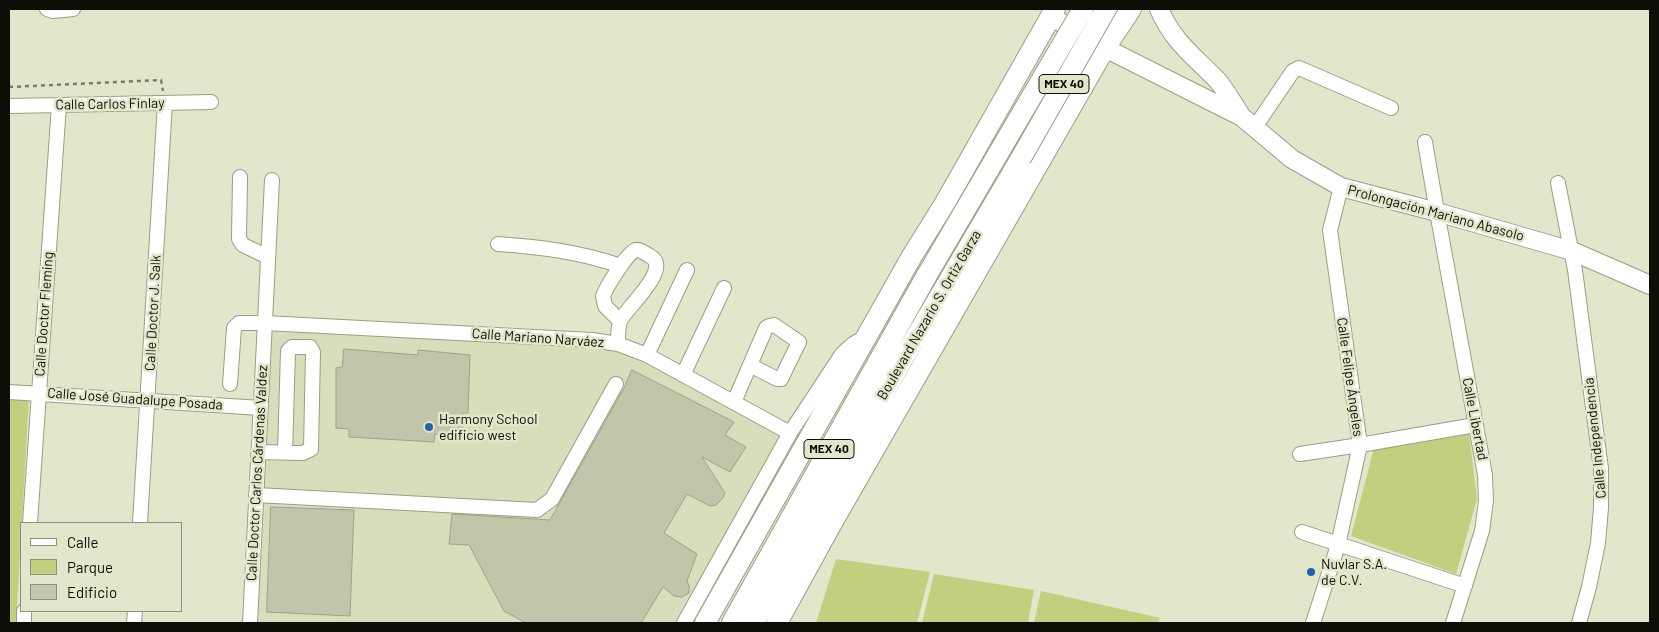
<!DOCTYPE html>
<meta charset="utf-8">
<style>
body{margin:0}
#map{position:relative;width:1659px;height:632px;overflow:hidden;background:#e2e7cb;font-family:Barlow,sans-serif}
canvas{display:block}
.frame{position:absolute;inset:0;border:10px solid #0d0e05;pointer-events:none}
.legend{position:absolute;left:20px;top:522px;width:162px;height:90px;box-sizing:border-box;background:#e2e7cb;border:1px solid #8d907c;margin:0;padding:6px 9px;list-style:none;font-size:15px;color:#0d0e05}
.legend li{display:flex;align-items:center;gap:10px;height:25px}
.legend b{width:25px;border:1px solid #8d907c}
</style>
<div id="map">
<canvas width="1659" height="632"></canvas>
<div class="frame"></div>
<ul class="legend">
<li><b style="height:6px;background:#fff"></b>Calle</li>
<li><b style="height:14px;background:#c4ce7f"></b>Parque</li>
<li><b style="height:14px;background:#c1c6ab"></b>Edificio</li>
</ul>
</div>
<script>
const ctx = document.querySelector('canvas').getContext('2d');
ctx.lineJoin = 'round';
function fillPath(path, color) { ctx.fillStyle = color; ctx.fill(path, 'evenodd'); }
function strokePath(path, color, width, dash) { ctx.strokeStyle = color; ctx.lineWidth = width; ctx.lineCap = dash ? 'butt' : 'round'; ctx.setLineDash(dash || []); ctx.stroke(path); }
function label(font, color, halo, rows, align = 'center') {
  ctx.font = font + ' Barlow,sans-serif'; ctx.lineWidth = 5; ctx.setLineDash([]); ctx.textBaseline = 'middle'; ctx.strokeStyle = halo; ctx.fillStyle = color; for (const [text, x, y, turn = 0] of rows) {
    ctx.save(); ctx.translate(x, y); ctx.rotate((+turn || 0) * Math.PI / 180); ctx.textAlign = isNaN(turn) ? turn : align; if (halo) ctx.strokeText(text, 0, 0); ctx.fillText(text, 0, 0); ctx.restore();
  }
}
const built = new Path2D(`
 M 268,317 L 624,345 L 787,431 L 680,623 L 252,623 Z`);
const green = new Path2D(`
 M 9,399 L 29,400 L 16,623 L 9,623 Z
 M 1469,433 L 1477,499 L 1456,574 L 1351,536 L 1374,448 Z
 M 836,559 L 930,572 L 917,623 L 816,623 Z
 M 934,574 L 1034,590 L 1028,623 L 922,623 Z
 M 1041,591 L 1160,618 L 1158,623 L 1034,623 Z`);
const building = new Path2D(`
 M 344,349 L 418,355 L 418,350 L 470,355 L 468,413 L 463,413 L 462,435 L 435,434 L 434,442 L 349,437 L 349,429 L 336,428 L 336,368 L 342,367 Z
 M 632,370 L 734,422 L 725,435 L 746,447 L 730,472 L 702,457 L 725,493 L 723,498 L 716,505 L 710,506 L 687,494 L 664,533 L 697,554 L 687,581 L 689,586 L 689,593 L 682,597 L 674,596 L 663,587 L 641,623 L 526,623 L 504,611 L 469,545 L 449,544 L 452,514 L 550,520 L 624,388 Z
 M 271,507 L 354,510 L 350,616 L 267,612 Z`);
const path = new Path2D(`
 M 9,87 L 161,80 L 163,91`);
const minor = new Path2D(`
 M 47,9 L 53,11 L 73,9
 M 9,106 L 211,102
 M 1255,127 L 1293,71 L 1299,68 L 1391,108
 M 1425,142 L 1437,212 L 1485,475 L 1486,501 L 1482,531 L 1453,623
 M 240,177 L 239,239 L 243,245 L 268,257
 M 1558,183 L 1575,270 L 1601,469 L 1601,508 L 1598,543 L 1589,587 L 1579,623
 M 498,244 C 541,247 580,252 621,266
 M 618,344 C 618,337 618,327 620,321 C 626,308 673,268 650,256 C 646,254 640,249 636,250 C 628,251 606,288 603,296 L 605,306 L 620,321
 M 647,355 L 687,270
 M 683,375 L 724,288
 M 230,384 L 234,328 L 239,323 L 265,323 L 592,340 L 618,344 L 647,355 L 790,433
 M 9,392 L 261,408
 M 734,402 L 766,328 L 769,326 L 774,325 L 799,342 L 781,379 L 777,379 L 750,365
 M 259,452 L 303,453 L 311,449 L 313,352 L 310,347 L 292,347 L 288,351 L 285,452
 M 1300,454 L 1360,445 L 1475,425
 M 256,495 L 537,510 L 552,499 L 616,384
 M 30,523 L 59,105
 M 140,523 L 165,103
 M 1302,532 L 1465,586
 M 24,623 L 24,611
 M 134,623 L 135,611
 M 250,623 L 272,180
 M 684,623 L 790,433 L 842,354 L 853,344 L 865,337
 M 1313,623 L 1338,545 L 1360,445 L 1330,230 L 1341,187`);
const major = new Path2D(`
 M 1159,9 C 1174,43 1193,55 1218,81 C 1227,92 1234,105 1242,117
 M 1050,16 L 1105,48 L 1242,117 L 1292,159 L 1341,187 L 1437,212 L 1572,251 L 1650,285`);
const highway = new Path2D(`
 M 705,623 L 912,256 L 945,203 L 1055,9
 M 732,623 L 927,275
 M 754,623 L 901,362 L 1021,158
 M 777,623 L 832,523 L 1105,48 L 1131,9`);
const highwayBridge = new Path2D(`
 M 1021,158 L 1106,9
 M 927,275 L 1083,9`);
const markers = [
 [429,427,5,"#1f62b2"],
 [1311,572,5,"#1f62b2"]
];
const shields = [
 [1064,84,50],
 [829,449,50]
];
const shieldNames = [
 ["MEX 40",1064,84],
 ["MEX 40",829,449]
];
const streetNames = [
 ["Calle Carlos Finlay",110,104,-1],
 ["Prolongación Mariano Abasolo",1436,213,15],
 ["Calle Doctor J. Salk",153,313,-87],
 ["Calle Doctor Fleming",44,314,-86],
 ["Boulevard Nazario S. Ortiz Garza",929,315,-60],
 ["Calle Mariano Narváez",538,338,4],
 ["Calle Felipe Ángeles",1350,377,82],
 ["Calle José Guadalupe Posada",135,399,4],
 ["Calle Libertad",1475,419,79],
 ["Calle Independencia",1595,438,-96],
 ["Calle Doctor Carlos Cárdenas Valdez",257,473,-87]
];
const poiNames = [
 ["Harmony School",439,419],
 ["edificio west",439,435],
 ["Nuvlar S.A.",1321,564],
 ["de C.V.",1321,580]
];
fillPath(built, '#d8debb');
fillPath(green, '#c4ce7f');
fillPath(building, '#c1c6ab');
strokePath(building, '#9ea388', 1);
strokePath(minor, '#9a9e84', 16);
strokePath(major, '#9a9e84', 20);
strokePath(highway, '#9a9e84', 22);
strokePath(path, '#787b69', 2.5, [4, 4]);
strokePath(minor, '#fff', 14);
strokePath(major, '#fff', 18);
strokePath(highway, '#fff', 20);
strokePath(highwayBridge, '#9a9e84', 22, []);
strokePath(highwayBridge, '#fff', 20);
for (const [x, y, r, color] of markers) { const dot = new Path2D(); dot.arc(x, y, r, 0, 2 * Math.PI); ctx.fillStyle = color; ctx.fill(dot); strokePath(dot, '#e2e7cb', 2); }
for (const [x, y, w] of shields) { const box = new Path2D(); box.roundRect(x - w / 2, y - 9.5, w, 19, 4); ctx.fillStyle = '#e2e7cb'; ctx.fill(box); strokePath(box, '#0d0e05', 1); }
label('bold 12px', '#0d0e05', null, shieldNames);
label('14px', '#0d0e05', '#e2e7cb', streetNames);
label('14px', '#0d0e05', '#e2e7cb', poiNames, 'left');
</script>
